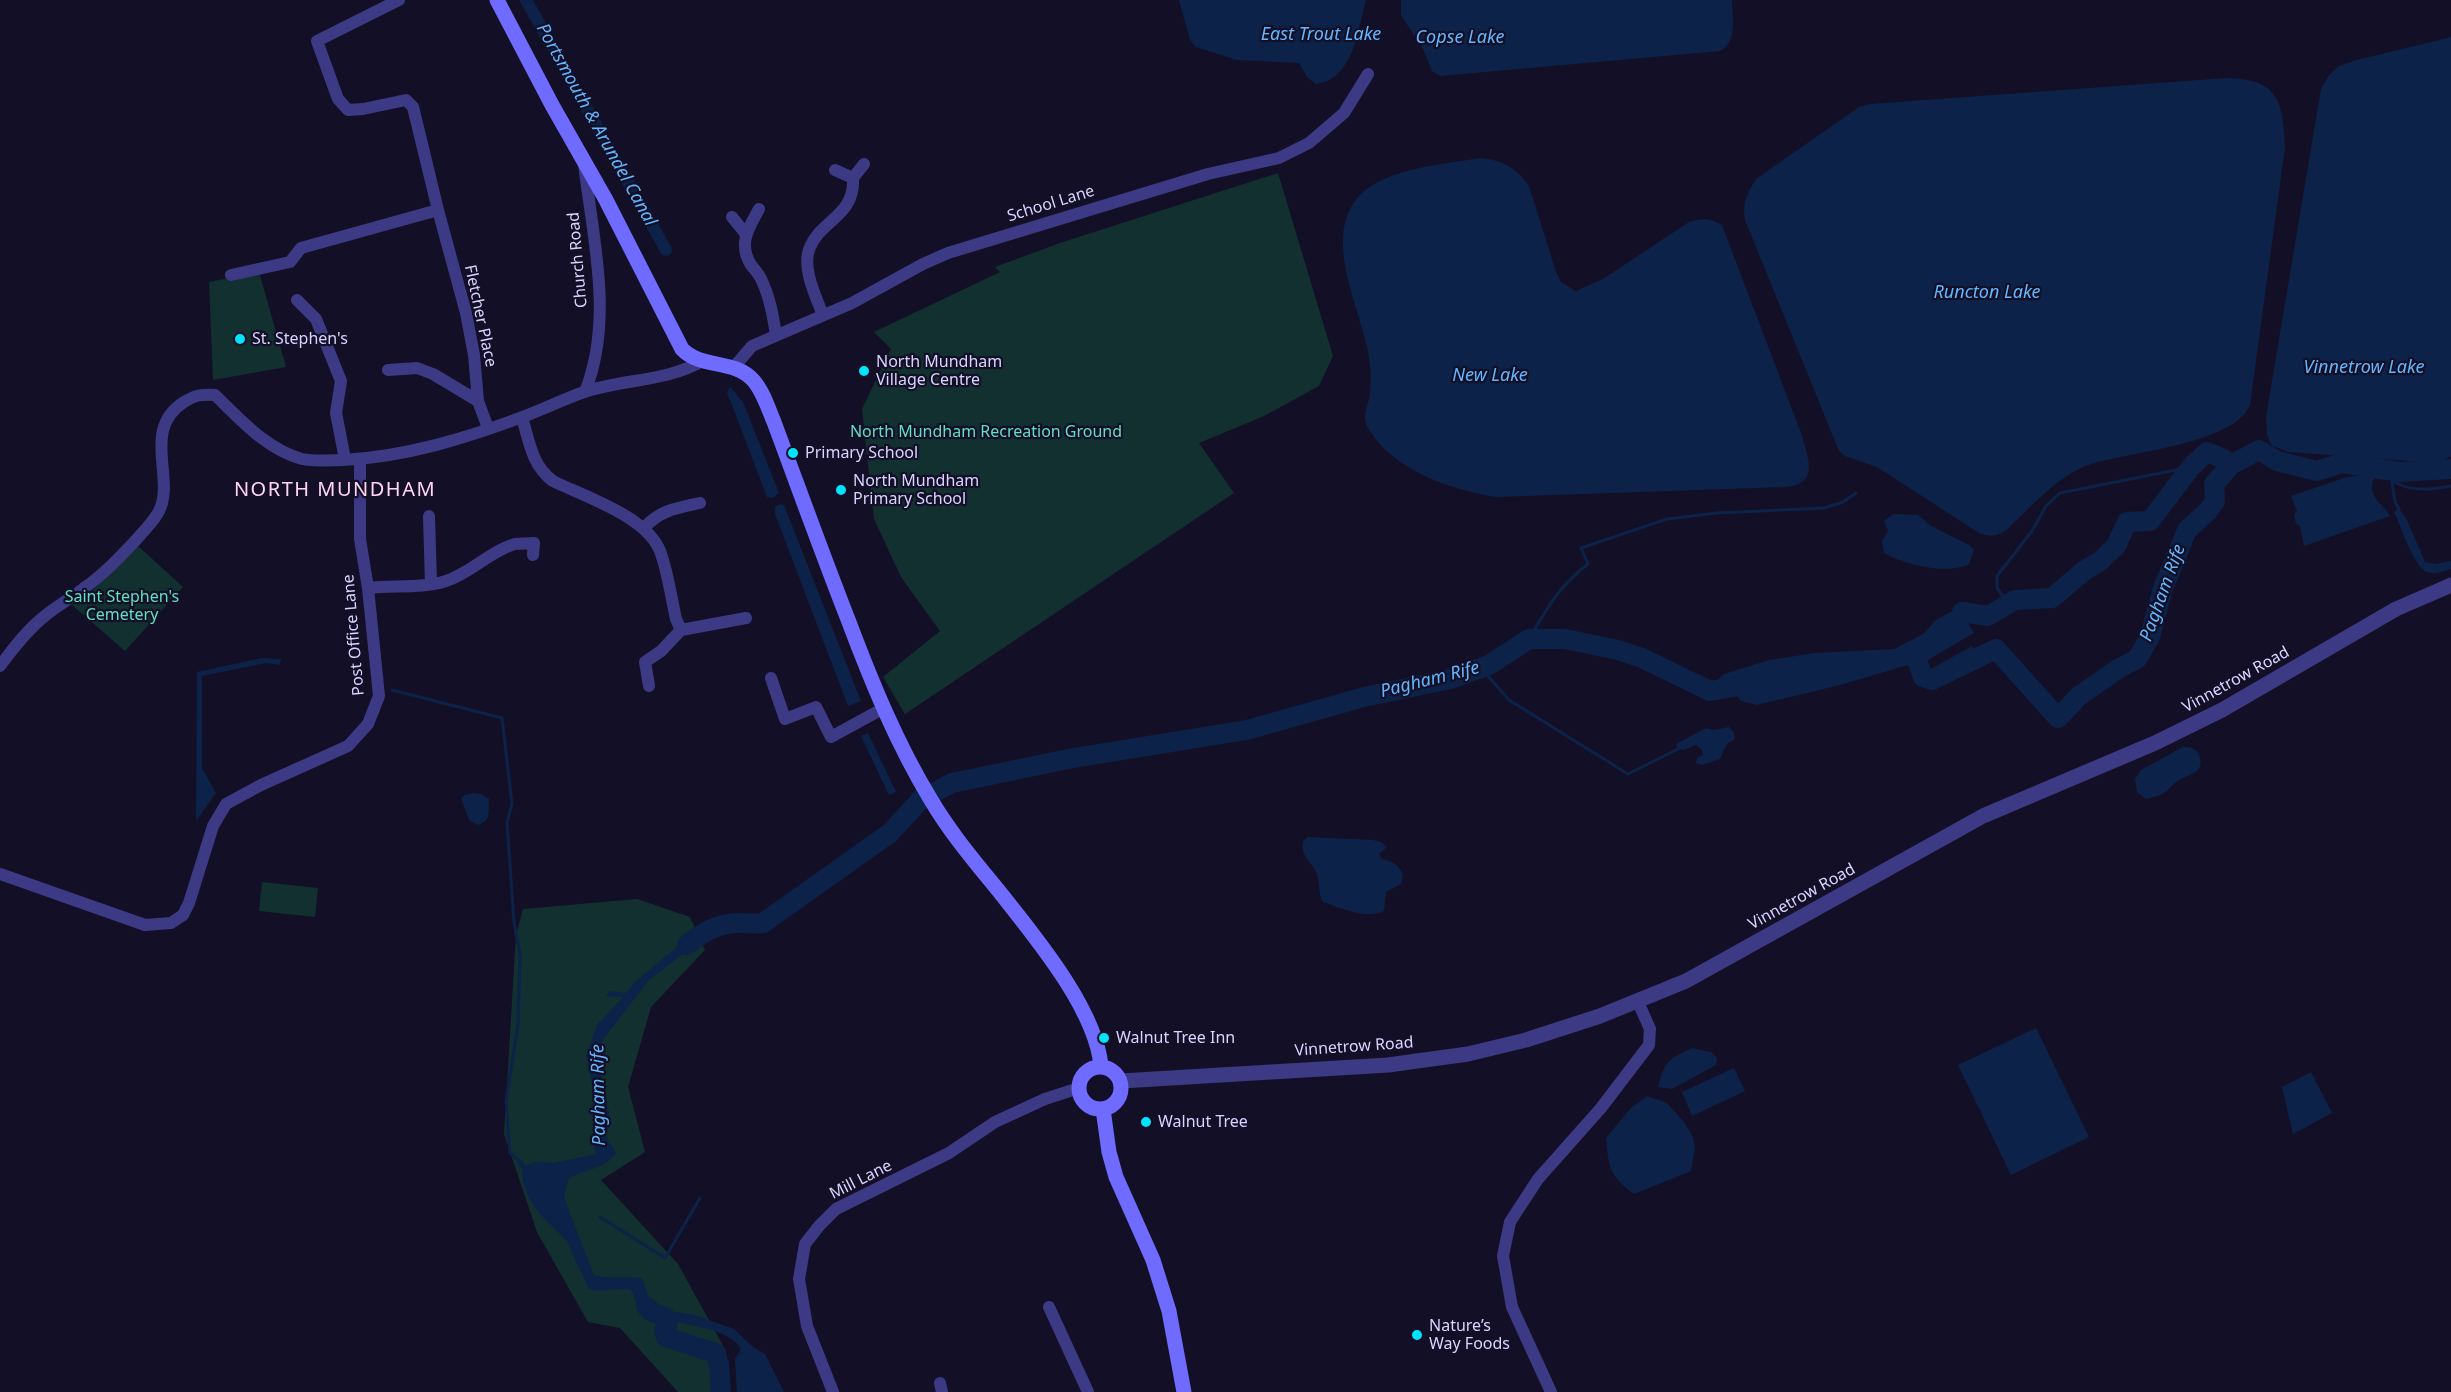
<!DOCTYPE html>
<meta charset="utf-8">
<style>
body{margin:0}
canvas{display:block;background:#130f26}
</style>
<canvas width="2451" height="1392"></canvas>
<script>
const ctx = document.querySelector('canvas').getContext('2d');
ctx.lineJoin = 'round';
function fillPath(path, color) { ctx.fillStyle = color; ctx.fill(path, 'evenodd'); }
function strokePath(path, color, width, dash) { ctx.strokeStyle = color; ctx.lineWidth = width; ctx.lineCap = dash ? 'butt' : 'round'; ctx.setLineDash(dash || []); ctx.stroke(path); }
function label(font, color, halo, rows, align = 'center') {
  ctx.font = font + ' "Noto Sans",sans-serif'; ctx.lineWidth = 4.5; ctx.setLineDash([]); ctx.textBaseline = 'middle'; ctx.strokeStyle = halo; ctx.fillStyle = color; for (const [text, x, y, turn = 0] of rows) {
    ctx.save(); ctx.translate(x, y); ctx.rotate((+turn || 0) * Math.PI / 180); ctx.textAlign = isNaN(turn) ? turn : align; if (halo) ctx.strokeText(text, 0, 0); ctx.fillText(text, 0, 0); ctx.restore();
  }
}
const green = new Path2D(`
 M 1278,173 L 1333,356 L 1319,386 L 1264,416 L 1199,443 L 1234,493 L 905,714 L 883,677 L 940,631 L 901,577 L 874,519 L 862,409 L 891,349 L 874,332 L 1000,272 L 995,267 L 1060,243 Z
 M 259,272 L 286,367 L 213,380 L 209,282 Z
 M 138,546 L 183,587 L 125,651 L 72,605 L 91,592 Z
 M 262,882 L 318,888 L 315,917 L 259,911 Z
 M 637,899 L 690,917 L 705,950 L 651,1007 L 628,1087 L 645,1152 L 601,1180 L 678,1264 L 726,1351 L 728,1392 L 678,1392 L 620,1328 L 588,1322 L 537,1232 L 504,1134 L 516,935 L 523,909 Z`);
const water = new Path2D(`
 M 1179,0 L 1366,0 C 1358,29 1354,79 1316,84 L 1307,77 L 1299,63 L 1237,60 L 1196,47 L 1190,40 Z
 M 1401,0 L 1732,0 C 1732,17 1738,42 1720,51 L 1440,76 L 1432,71 L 1423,49 L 1401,15 Z
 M 2451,37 L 2451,456 L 2436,463 L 2288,452 L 2271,445 L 2267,435 L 2266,417 L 2321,89 L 2329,75 L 2339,66 L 2357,60 Z
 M 2227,78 C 2279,79 2283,102 2285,147 L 2250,405 C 2234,444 2129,452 2091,464 C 2062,474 2043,495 2022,515 C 2014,522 2007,532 1997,535 C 1990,537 1985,535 1979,533 L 1877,467 L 1845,456 L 1839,451 L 1745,220 C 1742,204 1747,193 1756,179 L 1859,107 L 1870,104 Z
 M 1481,158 C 1502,160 1517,168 1529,186 L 1556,272 L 1561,282 L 1576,291 L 1603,279 L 1689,222 C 1703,218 1709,218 1722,225 L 1801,433 C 1808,458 1821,485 1784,487 L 1496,497 C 1449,489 1394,471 1368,428 C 1361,415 1369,405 1370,393 C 1371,379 1371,365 1368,352 C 1360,306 1321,236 1360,195 C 1386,168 1445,164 1481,158 Z
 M 730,387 L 743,402 L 779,493 L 773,498 L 767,497 L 727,392 Z
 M 2368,466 L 2382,469 C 2379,474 2375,477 2373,481 C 2367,497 2385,506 2390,516 L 2304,546 L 2300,526 L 2296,524 L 2294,514 L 2297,511 L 2291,496 L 2344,478 L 2369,473 Z
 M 780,504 L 784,505 L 861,701 L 848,706 L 775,514 L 775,507 Z
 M 2399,509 L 2406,518 L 2425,562 L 2435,564 L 2451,561 L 2451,569 C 2444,571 2435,575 2427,572 C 2413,566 2401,526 2394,512 Z
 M 1893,514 L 1918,515 L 1931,526 L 1969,545 L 1974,550 L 1969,564 C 1948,575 1905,565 1884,553 L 1882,541 L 1888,531 L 1884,521 Z
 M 1952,611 L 1962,612 L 1974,633 L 1926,661 L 1929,670 L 1972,646 L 1977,657 L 1932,680 L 1923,677 L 1918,662 L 1840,685 L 1757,705 L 1741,701 C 1734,692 1729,688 1717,690 L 1714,683 L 1724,674 L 1769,660 L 1815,653 L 1894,649 L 1923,634 L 1936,620 Z
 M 262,658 L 281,659 L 280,665 L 266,663 L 202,676 L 202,768 L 216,793 L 196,821 L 197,672 Z
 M 1729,727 L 1734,733 L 1735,739 L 1727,744 L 1720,759 L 1702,765 L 1696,763 L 1697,758 L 1703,755 L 1702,750 L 1696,745 L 1684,750 L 1678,749 L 1676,744 L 1706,728 L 1714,730 Z
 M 868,733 L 896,792 L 889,795 L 861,736 Z
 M 2183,747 C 2190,747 2196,748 2199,755 C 2206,773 2189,774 2179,780 C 2173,783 2170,789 2164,793 C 2159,796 2152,797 2146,799 L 2137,792 L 2135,779 L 2141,770 Z
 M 474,793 L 481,794 L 489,799 C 488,812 492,820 478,825 L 469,820 L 461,798 L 465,795 Z
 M 1308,837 L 1373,840 L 1381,842 L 1387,847 L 1379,854 L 1382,859 C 1393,861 1398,865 1403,874 L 1401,884 L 1386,892 L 1384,911 C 1365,920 1342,908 1323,902 C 1318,894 1320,884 1317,874 C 1312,861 1300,857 1303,841 Z
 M 703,925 L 709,934 L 649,980 L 602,1041 L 600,1054 L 603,1082 L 611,1124 L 605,1135 L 616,1153 C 607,1168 584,1170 569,1178 L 565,1192 L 565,1200 L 594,1275 C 605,1279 628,1276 642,1278 L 652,1306 L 661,1310 L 695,1315 L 734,1329 L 753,1347 L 765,1354 L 784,1392 L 737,1392 L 735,1359 L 741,1349 C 730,1327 670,1321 646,1318 L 639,1309 L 631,1290 C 617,1286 604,1294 589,1289 L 566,1240 L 539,1213 L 529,1198 L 523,1183 L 522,1168 L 517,1164 L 520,1161 L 525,1166 L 535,1162 L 553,1163 L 596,1154 L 593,1142 L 594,1093 L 586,1056 L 597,1025 L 623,997 L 606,996 L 609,991 L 626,993 L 635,982 Z
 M 2036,1028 L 2089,1137 L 2011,1175 L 1958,1065 Z
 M 1692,1048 L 1711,1052 L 1717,1058 L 1716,1065 L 1672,1089 L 1658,1087 C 1664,1061 1669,1059 1692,1048 Z
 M 1734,1068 L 1745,1091 L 1692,1116 L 1682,1092 Z
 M 2311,1072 L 2332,1113 L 2293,1134 L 2282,1087 Z
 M 1647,1096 L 1667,1103 L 1684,1122 L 1693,1137 L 1695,1148 L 1691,1171 L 1634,1194 C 1609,1175 1609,1169 1606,1138 L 1631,1108 Z`);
const stream = new Path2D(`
 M 2382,469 C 2398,493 2425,491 2451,486
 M 2392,482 L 2395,502 L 2399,509
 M 2009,604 L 1997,588 L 1997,576 L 2032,531 L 2046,506 L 2060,493 L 2191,467
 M 1529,639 C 1547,608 1559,586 1588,564 L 1581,548 L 1667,519 L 1717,513 L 1824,508 L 1843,502 L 1856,493
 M 1481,668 L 1509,700 L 1628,774 L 1678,749
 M 392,690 L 502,718 L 512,804 L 507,822 L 514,923 L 520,954 L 518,1026 L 506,1101 L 510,1153 L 523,1164
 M 600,1217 L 665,1258 L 700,1198`);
const canal = new Path2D(`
 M 526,0 L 666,250`);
const river = new Path2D(`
 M 1962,612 L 1988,616 L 2015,600 L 2052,598 L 2085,570 L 2099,562 L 2116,546 L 2127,522 L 2150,521 L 2191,467 L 2207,452 L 2222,458 L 2231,465 L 2259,450 L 2277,461 L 2317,471 L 2342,463 L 2400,472 L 2451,469
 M 1915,655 L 1923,677 L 1932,680 L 1996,649 L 2058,718 L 2079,696 L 2118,669 L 2137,659 L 2150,637 L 2162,591 L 2187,530 L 2208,511 L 2215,501 L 2214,484 L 2231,465
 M 935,792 L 952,783 L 1073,758 L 1247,730 L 1364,697 L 1450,679 L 1489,665 L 1529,639 L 1565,639 L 1618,650 L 1642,658 L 1710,691 L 1750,684
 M 687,945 C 703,932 718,923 739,923 C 748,923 754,924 763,923 L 890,833 L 923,797
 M 646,1306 L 652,1312 L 665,1317 L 667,1325 L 664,1331 L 666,1337 L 715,1353 L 719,1364 L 721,1392`);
const minor = new Path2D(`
 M 399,0 L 317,41 L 338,99 L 348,110 L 363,109 L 406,100 L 413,107 L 438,210 L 466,313 L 474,355 L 478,401 L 488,428
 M 584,164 C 593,239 614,319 585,392
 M 853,178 L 864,164
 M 759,209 C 748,229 738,244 751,265 C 755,270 760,275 762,281 C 770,298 773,316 776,335
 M 732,217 L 745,233
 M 231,275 L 290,262 L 301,248 L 438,210
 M 297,300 L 316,319 L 341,381 L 336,413 L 345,459
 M 823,315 C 816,297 801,267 810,247 C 822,219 855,216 853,178 L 835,170
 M 734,367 L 752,346 L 852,303 L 923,264 L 948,253 L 1208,174 L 1279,158 L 1309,143 L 1344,113 L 1368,74
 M 388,370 L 417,368 L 433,374 L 478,401
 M 522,417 C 529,441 532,466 553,481 C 585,497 646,516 660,551 C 668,572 671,597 676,619 L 681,630 L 746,618
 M 429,516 L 431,584
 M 644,528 C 660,510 677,508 700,503
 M 368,588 C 394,585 421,589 446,581 C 471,573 490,551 515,544 C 521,543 528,544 534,543 L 533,555
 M 0,666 C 14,647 28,629 46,615 C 58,605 72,598 84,588 C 103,575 119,558 135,541 C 143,532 152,523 158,513 C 177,480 140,430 184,402 C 195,395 202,394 215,395 C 240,419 267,450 302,459 C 316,462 330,460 343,460 C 405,457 467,438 525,416 C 544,409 564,399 584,392 C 622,379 666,382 702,361
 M 771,678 L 785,719 L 816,707 L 831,737 L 884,708
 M 649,686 L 645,662 L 661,651 L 681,630
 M 0,874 L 145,925 L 171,923 L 183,915 L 189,903 L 213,826 L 226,804 L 261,785 L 348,746 L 368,724 L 379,696 L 368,588 L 360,539 L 360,459
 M 1049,1307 L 1088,1392
 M 940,1383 L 942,1392
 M 833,1392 L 807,1326 L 799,1279 L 805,1244 L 819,1226 L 836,1209 L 949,1153 L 995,1122 L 1045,1099 L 1079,1088
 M 1551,1392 L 1512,1307 L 1503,1256 L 1510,1222 L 1538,1179 L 1601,1108 L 1649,1045 L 1650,1029 L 1638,1002`);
const tertiary = new Path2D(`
 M 1121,1081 L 1388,1065 L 1468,1054 L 1526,1040 L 1600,1016 L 1686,981 L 1983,816 L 2155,743 L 2222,710 L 2396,609 L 2451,585`);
const secondary = new Path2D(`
 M 497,0 L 552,105 L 606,200 L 682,349 C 701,369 734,359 753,380 C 763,391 768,408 774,422 C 799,489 823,556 849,622 C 872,683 897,744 931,800 C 951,834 977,864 1002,895 C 1036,938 1096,1010 1101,1066
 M1079 1088a21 21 0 1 1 42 0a21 21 0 1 1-42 0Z
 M 1103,1109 L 1109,1152 L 1116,1177 L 1153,1260 L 1169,1311 L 1184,1392`);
const markers = [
 [240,339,6,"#00e5ff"],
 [864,371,6,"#00e5ff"],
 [793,453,6,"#00e5ff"],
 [841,490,6,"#00e5ff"],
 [1104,1038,6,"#00e5ff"],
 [1146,1122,6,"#00e5ff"],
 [1417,1335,6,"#00e5ff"]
];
const streetNames = [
 ["School Lane",1051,204,-17],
 ["Church Road",578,260,-95],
 ["Fletcher Place",480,316,78],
 ["Post Office Lane",354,635,-95],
 ["Vinnetrow Road",2236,680,-29],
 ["Vinnetrow Road",1802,897,-29],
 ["Vinnetrow Road",1354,1047,-4],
 ["Mill Lane",861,1180,-27]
];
const poiNames = [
 ["St. Stephen's",252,339],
 ["North Mundham",876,362],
 ["Village Centre",876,380],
 ["Primary School",805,453],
 ["North Mundham",853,481],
 ["Primary School",853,499],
 ["Walnut Tree Inn",1116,1038],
 ["Walnut Tree",1158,1122],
 ["Nature’s",1429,1326],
 ["Way Foods",1429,1344]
];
const parkNames = [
 ["North Mundham Recreation Ground",986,432],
 ["Saint Stephen's",122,597],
 ["Cemetery",122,615]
];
const waterNames = [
 ["East Trout Lake",1321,35],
 ["Copse Lake",1460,38],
 ["Portsmouth & Arundel Canal",596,125,61],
 ["Runcton Lake",1987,293],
 ["Vinnetrow Lake",2364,368],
 ["New Lake",1490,376],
 ["Pagham Rife",2163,593,-70],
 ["Pagham Rife",1430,680,-14],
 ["Pagham Rife",599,1095,-91]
];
const quarterNames = [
 ["NORTH MUNDHAM",335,490]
];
fillPath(green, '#12302f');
fillPath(water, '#0c2248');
strokePath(stream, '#0c2248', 3);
strokePath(canal, '#0c2248', 12);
strokePath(river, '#0c2248', 20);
strokePath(minor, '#3d3a85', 12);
strokePath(tertiary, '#3d3a85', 15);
strokePath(secondary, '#6f6bff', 15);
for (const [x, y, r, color] of markers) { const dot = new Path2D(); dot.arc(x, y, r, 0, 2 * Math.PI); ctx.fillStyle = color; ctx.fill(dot); strokePath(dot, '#130f26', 2); }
label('16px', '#d9d4ff', '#130f26', streetNames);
label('16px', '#d9d4ff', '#130f26', poiNames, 'left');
label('16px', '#5fe0c0', '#130f26', parkNames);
label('italic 18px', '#62b6ff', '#130f26', waterNames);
ctx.letterSpacing = '1.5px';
label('20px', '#ffd6f0', '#130f26', quarterNames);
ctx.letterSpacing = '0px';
</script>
